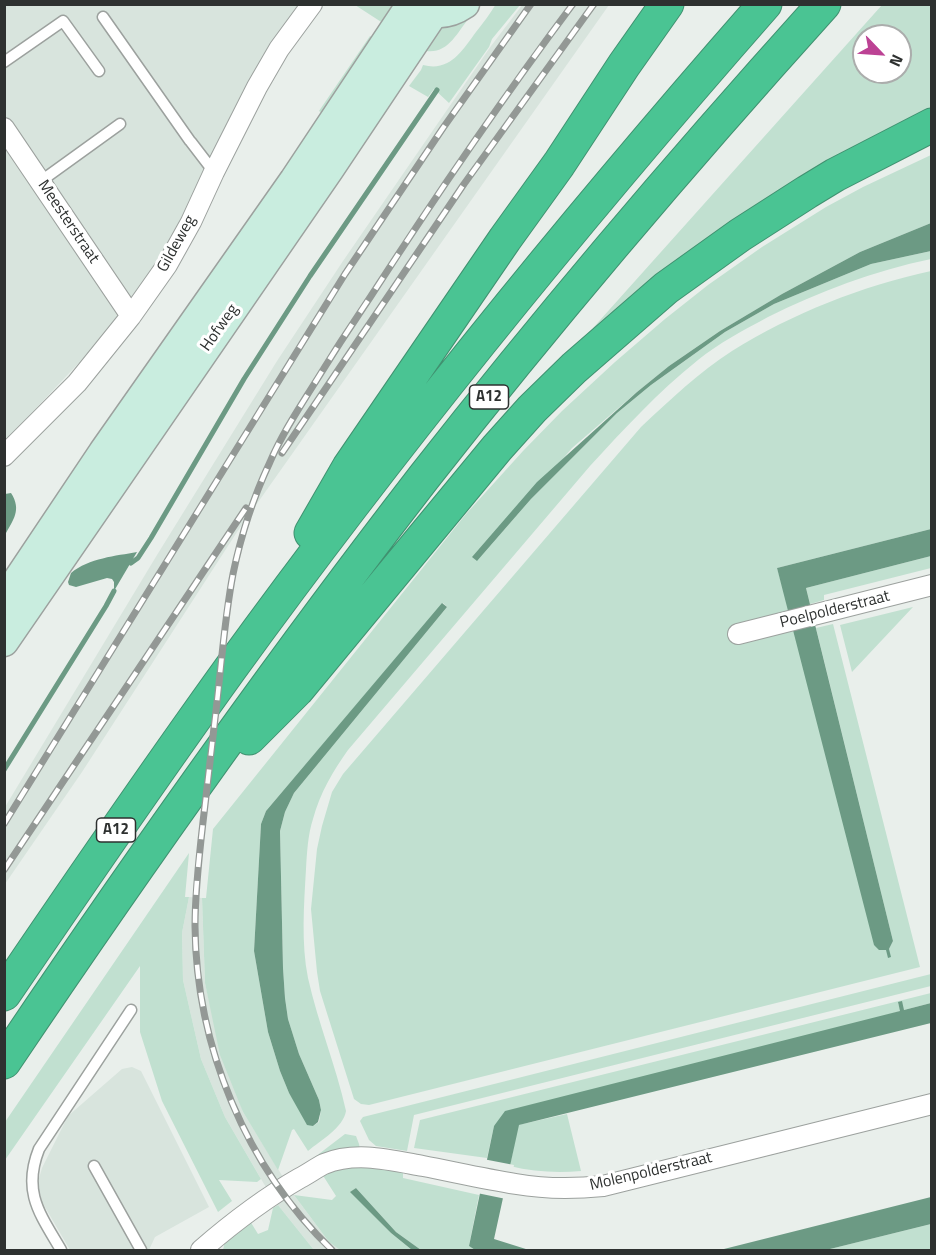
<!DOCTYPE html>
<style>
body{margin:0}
#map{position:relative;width:936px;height:1255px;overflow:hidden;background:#e9efeb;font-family:"Titillium Web",sans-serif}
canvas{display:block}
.frame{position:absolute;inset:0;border:6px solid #2e3130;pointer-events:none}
.north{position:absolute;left:852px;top:24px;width:60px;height:60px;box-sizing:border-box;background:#fff;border:2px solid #abadac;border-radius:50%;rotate:115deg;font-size:16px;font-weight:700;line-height:24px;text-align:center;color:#2e3130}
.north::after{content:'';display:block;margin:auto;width:21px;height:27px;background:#bc4294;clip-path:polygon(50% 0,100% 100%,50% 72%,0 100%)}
</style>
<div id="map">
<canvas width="936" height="1255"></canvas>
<div class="frame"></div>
<div class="north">N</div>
</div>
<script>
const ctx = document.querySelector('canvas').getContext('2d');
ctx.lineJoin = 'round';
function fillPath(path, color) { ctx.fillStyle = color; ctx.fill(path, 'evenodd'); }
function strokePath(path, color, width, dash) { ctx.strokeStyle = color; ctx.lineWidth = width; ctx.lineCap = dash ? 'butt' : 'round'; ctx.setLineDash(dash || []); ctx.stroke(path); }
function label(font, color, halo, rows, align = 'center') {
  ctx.font = font + ' "Titillium Web",sans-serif'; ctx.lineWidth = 6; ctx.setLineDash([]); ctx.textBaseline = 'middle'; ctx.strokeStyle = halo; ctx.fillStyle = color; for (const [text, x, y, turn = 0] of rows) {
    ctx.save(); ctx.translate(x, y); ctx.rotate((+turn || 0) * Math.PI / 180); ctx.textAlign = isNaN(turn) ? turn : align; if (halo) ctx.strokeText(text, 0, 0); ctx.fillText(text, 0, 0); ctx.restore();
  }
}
const built = new Path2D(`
 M 523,4 L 609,5 L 237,532 L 82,772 L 5,884 L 5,807 L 157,555 L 277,361 L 343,261 L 491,46 Z
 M 5,5 L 303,5 L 280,32 L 217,143 L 170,244 L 107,333 L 5,441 Z
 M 189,897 L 202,898 L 205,983 L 210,1004 L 243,1112 L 294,1195 L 329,1242 L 340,1250 L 314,1250 L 278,1205 L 264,1184 L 225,1117 L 201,1059 L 183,980 L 182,933 Z
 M 132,1067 L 141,1071 L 209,1207 L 155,1237 L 149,1250 L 70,1250 L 42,1202 L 38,1182 L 42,1168 L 68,1116 L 122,1069 Z`);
const green = new Path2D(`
 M 398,4 L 389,27 L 355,5 Z
 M 496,4 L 520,5 L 492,39 L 489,47 L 449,103 L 434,89 L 428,97 L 409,86 L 421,70 L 423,65 C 450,72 462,51 476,32 C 483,23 490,14 496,4 Z
 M 882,5 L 931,5 L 931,115 L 567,357 ZM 864,36 L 900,36 L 900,72 L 864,72 Z
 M 469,18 C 457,33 448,54 426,51 L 431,28 Z
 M 370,36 L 380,42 L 324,114 L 319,111 Z
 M 931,155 L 931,223 L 860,252 L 782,294 L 720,331 L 669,366 L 637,392 L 572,448 L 477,561 L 531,499 L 617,413 L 651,385 L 725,332 L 774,304 L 871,264 L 931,251 L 931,259 C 874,271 820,291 768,317 C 744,330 719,343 698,360 C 658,392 624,429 590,466 L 348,750 C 333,771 320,793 313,819 C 308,834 307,852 306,869 C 304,904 301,943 308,978 C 318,1023 336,1066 346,1111 C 343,1128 321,1140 308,1151 L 294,1129 L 292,1130 L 278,1170 L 243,1112 L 220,1055 L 205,983 L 202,898 L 206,898 L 213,829 L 466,514 L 523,451 L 562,411 L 615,362 L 665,319 L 708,285 L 762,247 L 826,207 L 863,187 ZM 443,603 L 447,607 L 294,793 L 285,812 L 280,831 L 283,968 L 285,998 L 288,1019 L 299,1054 L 319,1100 L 321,1110 L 319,1122 L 313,1126 L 289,1093 L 280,1071 L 268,1032 L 254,951 L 261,824 L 266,811 Z
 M 931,271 L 931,529 L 777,568 L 889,949 L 893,941 L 816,628 L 833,624 L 920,967 L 369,1105 L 361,1104 L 354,1099 L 320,991 L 317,972 L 311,909 L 317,849 L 322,826 L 332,792 L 343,774 L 641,427 C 670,400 699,372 732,351 C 793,313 862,286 931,271 Z
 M 931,556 L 931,568 L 824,595 L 824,600 L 810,604 L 806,588 Z
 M 913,607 L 852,672 L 840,625 Z
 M 189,853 L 185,897 L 189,897 L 182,933 L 183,980 L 201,1059 L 225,1117 L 261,1179 L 257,1182 L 219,1180 L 232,1201 L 218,1212 L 162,1101 L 140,1032 L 140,966 L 5,1160 L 5,1122 Z
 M 931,974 L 931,986 L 414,1115 L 407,1151 L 376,1146 L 369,1140 L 360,1121 L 363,1117 Z
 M 931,993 L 931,1003 L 904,1010 L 898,1003 L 901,1011 L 494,1126 L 487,1158 L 414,1148 L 420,1120 Z
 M 567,1114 L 581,1171 C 558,1173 533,1172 510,1166 L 518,1125 Z
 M 345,1134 L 356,1136 L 359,1144 L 360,1149 L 298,1170 Z
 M 362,1165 L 403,1172 L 403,1178 L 479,1195 L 469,1246 L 475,1250 L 421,1250 L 396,1232 L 356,1188 L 351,1192 L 391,1233 L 412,1250 L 340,1250 L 329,1242 L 294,1195 L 332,1200 L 336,1196 L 322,1174 L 337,1169 Z
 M 278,1205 L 314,1250 L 223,1250 L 225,1241 L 250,1221 L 258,1234 L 268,1230 L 273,1208 Z
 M 931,1224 L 931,1250 L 826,1250 Z`);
const water = new Path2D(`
 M 931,223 L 931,251 L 871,264 L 774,304 L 725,332 L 651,385 L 617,413 L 531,499 L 477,561 L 472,557 L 537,482 L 637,392 L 669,366 L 720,331 L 782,294 L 860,252 Z
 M 11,493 C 22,510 13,520 5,535 L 5,494 Z
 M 931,529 L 931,556 L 806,588 L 893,941 L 889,949 L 891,957 L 888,958 L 886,950 L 879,950 L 874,945 L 777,568 Z
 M 137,552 L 114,591 L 114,582 L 112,579 L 107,578 L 76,587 L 69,585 L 68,582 L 71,573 C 89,558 116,556 137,552 Z
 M 442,603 L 447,607 L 294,793 L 285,812 L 280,831 L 283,968 L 285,998 L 288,1019 L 299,1054 L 319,1100 L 321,1110 L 318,1122 L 313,1126 L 307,1125 L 289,1093 L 280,1071 L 268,1032 L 254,951 L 261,824 L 266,811 Z
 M 902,1001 L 904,1010 L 931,1003 L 931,1023 L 519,1125 L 494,1239 L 529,1250 L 475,1250 L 469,1246 L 494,1126 L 505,1111 L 900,1011 L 898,1002 Z
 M 356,1188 L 396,1232 L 421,1250 L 412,1250 L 391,1233 L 350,1192 Z
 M 931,1197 L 931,1224 L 826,1250 L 720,1250 Z`);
const pier = new Path2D(`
 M 483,1159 L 514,1165 L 506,1199 L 477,1193 Z`);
const stream = new Path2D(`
 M 131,563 L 138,558 L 151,538 L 244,379 L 310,276 L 437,90
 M 4,770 L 106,606 L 114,591`);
const service = new Path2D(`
 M 103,17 L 190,141
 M 4,62 L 63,21 L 99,71
 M 191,142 L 214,172
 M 41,181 L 120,124
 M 94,1166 L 141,1250
 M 61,1250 C 40,1214 22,1192 39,1149 L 131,1010`);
const minor = new Path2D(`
 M 4,128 L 131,316
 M 4,456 L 77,383 L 131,316 L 167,265 L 191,222 L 214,172 L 257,87 L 279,49 L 312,4
 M 738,634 L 932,585
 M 201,1250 C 231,1224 265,1198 300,1178 C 308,1174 316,1168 324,1164 C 356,1151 390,1160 423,1166 C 454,1172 485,1179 516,1184 C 545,1189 574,1189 603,1186 L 932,1104`);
const secondary = new Path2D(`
 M 417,6 C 433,16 449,15 465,4
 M 4,600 L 103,452 L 294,180 L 411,4
 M 4,642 L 329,170 L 434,13`);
const motorway = new Path2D(`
 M 311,533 L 349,467 L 505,239 L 559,164 L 624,65 L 667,4
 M 249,738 L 297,690 L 497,448 L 532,409 L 574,368 L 666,288 L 740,235 L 807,192 L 835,175 L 932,125
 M 4,994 C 78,885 153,776 230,669 C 397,439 577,218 765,4
 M 4,1062 C 138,863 277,667 424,477 C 551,315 685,158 824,4`);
const rail = new Path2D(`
 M 282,453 L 464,184 L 594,4
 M 4,824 L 345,274 L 443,128 L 531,4
 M 4,870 L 246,508
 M 332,1250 C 246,1167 196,1046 195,926 C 195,891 199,857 203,822 C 207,788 211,753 215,719 C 221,671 224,621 233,574 C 241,535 253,498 270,462 C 281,436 296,413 311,389 C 330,358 350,327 371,296 C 435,197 502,99 573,4`);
const shields = [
 [489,397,39],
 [116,830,39]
];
const shieldNames = [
 ["A12",489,397],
 ["A12",116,830]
];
const streetNames = [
 ["Meesterstraat",68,222,56],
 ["Gildeweg",177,244,-61],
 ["Hofweg",220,328,-55],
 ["Poelpolderstraat",835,610,-14],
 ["Molenpolderstraat",651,1172,-13]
];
fillPath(built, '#d8e4dd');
fillPath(green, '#c1e0d0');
fillPath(water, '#6c9a84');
fillPath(pier, '#e9efeb');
strokePath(stream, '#6c9a84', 5);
strokePath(service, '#9ca19e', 13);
strokePath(minor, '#9ca19e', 22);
strokePath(secondary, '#9ca19e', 31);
strokePath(motorway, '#409170', 35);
strokePath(service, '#fff', 10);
strokePath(minor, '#fff', 20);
strokePath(secondary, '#c9eddf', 28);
strokePath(motorway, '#4ac493', 33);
strokePath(rail, '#939895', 7);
strokePath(rail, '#fff', 4.5, [14]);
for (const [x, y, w] of shields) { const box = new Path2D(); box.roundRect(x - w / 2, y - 12, w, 24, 4.5); ctx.fillStyle = '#fff'; ctx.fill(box); strokePath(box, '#2e3130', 1.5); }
label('bold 15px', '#2e3130', null, shieldNames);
label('16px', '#2e3130', '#fff', streetNames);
</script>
